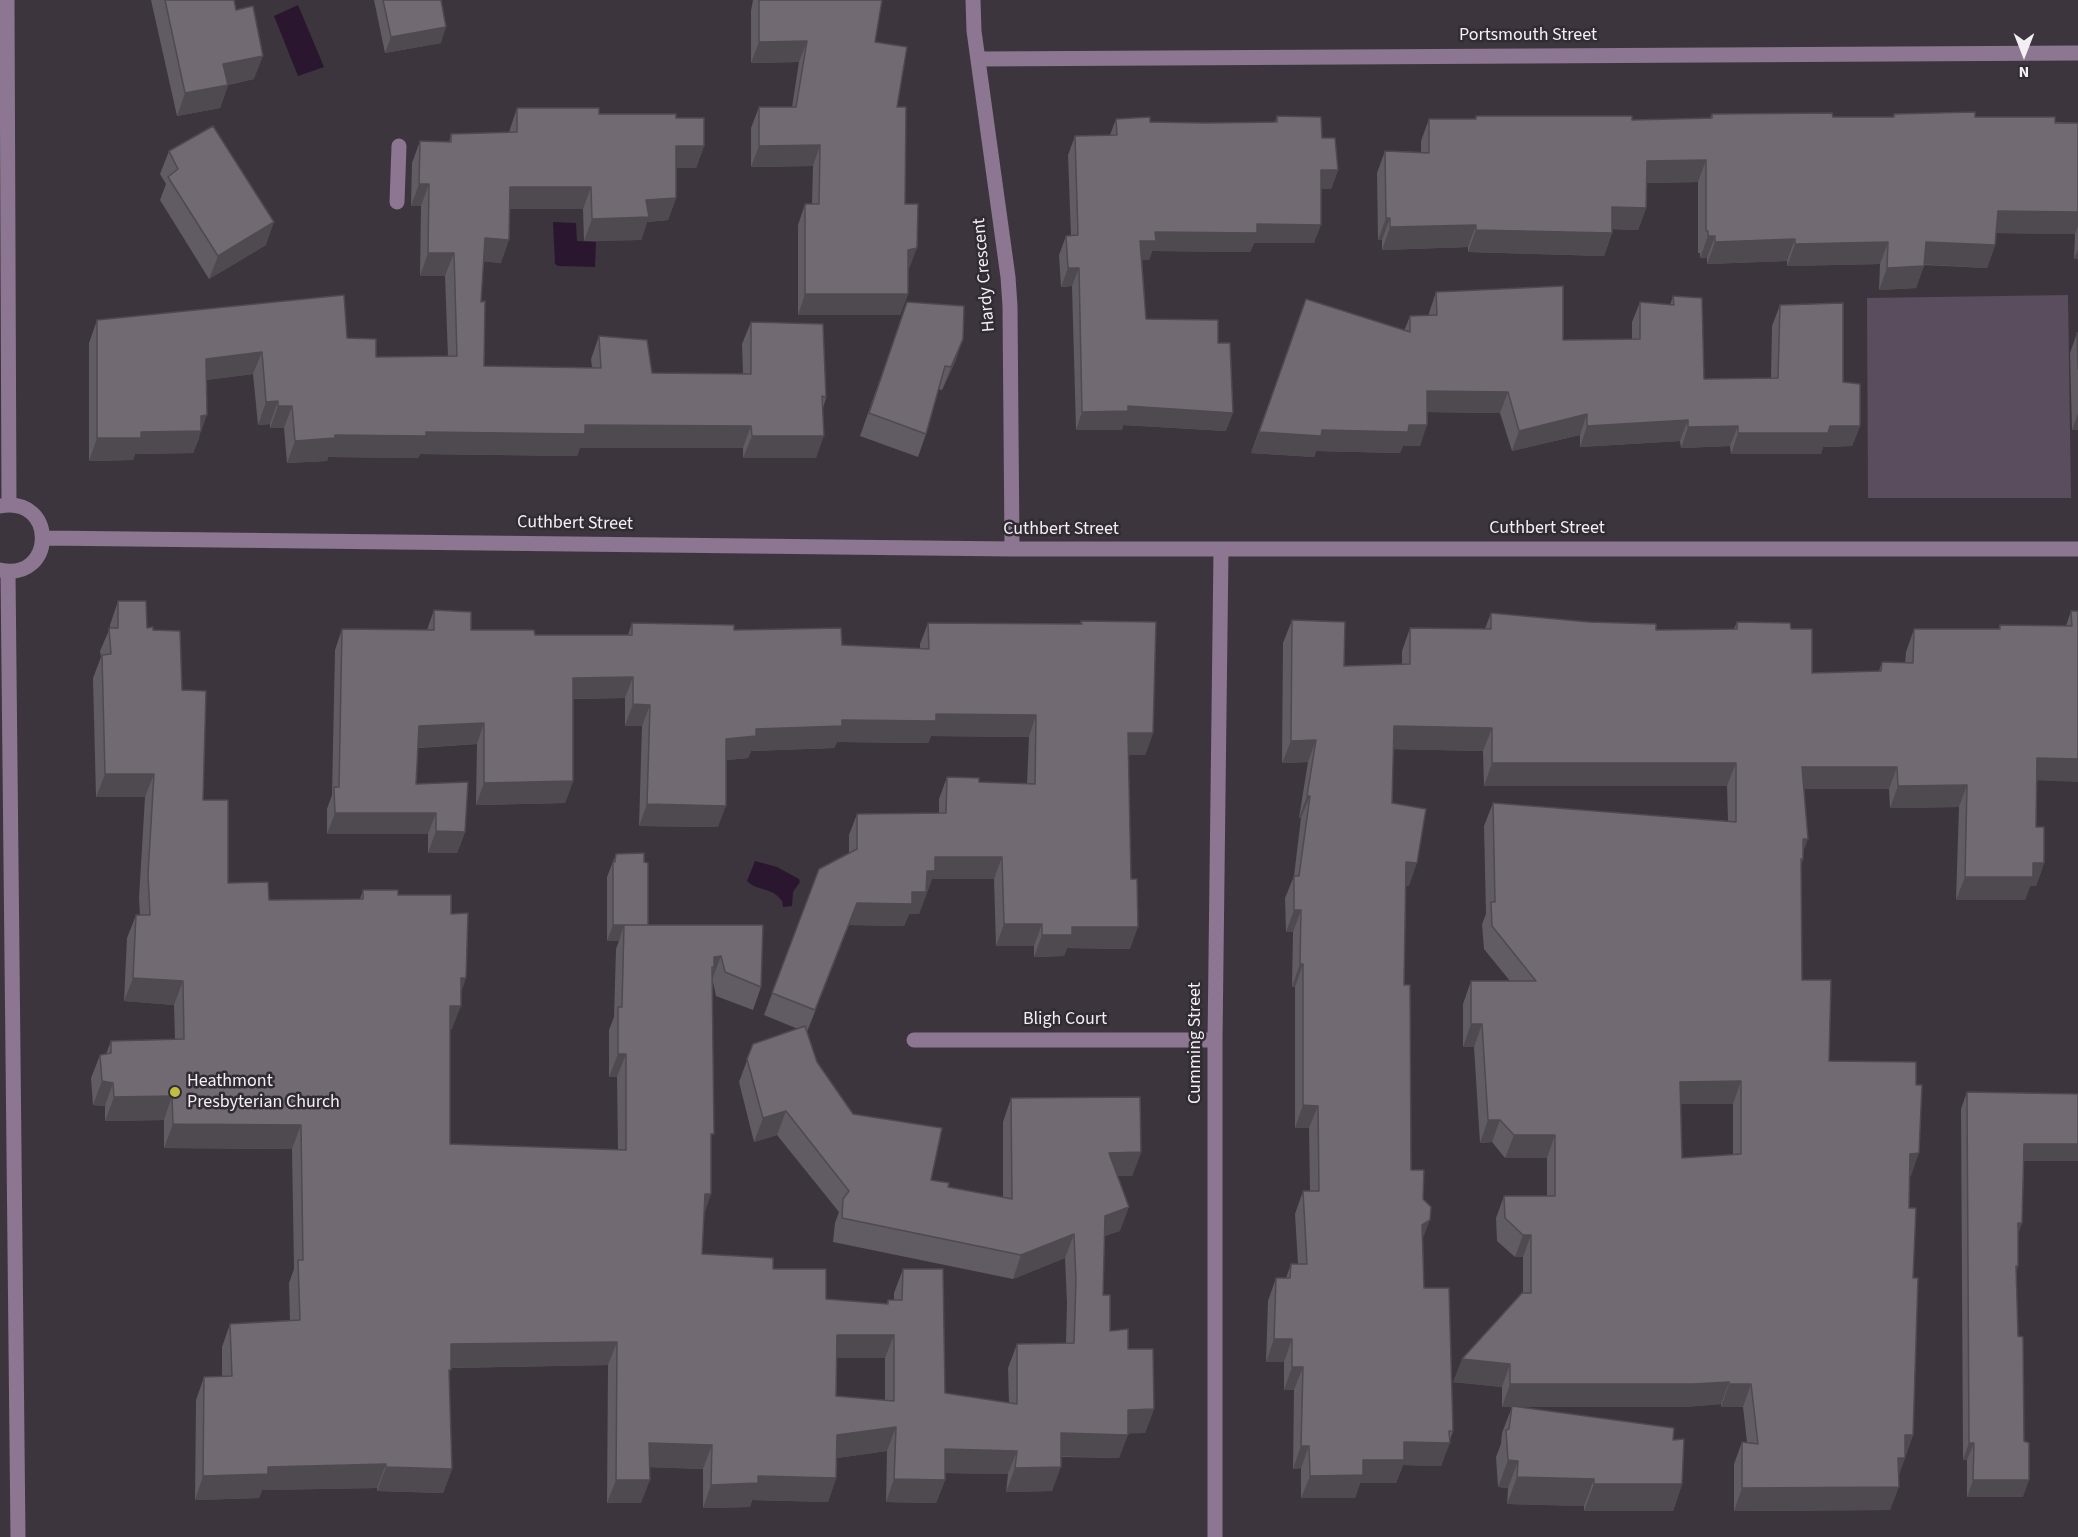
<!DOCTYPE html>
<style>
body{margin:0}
#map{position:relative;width:2078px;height:1537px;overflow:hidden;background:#3c353d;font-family:"Source Sans 3",sans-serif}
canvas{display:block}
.north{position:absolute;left:1994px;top:24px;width:60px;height:60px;-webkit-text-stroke:4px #312b33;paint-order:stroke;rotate:180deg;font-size:16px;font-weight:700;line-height:24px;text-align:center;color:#f3eff4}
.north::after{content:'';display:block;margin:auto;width:21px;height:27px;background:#f3eff4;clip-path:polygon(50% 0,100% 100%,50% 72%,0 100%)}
</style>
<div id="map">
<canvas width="2078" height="1537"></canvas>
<div class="north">N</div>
</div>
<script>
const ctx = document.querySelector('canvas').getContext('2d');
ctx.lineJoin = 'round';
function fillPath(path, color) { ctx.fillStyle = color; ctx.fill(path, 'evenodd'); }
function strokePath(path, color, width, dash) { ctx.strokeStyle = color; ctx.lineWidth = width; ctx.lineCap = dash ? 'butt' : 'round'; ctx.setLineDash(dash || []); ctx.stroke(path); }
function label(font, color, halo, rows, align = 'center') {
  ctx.font = font + ' "Source Sans 3",sans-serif'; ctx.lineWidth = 5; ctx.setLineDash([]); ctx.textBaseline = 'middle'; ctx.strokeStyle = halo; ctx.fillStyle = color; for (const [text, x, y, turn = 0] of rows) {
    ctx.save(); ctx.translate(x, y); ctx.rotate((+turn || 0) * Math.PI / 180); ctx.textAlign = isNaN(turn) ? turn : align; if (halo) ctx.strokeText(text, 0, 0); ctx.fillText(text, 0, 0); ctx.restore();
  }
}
const green = new Path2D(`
 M 2068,295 L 2071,498 L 1868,498 L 1867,298 Z`);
const water = new Path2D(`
 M 298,5 L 324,67 L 298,76 L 274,16 Z
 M 553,222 L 576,223 L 577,241 L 596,242 L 595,267 L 558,266 L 555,264 Z
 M 755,861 L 777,867 L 799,879 L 800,882 L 793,892 L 792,906 L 783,907 L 782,901 C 771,886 758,892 747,881 Z`);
const minor = new Path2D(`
 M 7,0 L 9,504
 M 973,0 L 974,31 L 1008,277 L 1010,306 L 1012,549
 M 979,59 L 2078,53
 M 397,202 L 399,146
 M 0,506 C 57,495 56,582 0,570
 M 44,538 L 1012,549 L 2078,549
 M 8,572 L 18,1537
 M 914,1040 L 1215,1040
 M 1215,1537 L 1215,1040 L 1221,549`);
const wall = new Path2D(`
 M 151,0 L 234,0 L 236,10 L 254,79 L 228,85 L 220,108 L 177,116 Z
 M 374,0 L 441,0 L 441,43 L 385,53 Z
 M 753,0 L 882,0 L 875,42 L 897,107 L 905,204 L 909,269 L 908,270 L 908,294 L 900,315 L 798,315 L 798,225 L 805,204 L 812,204 L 813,166 L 751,167 L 751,128 L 759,107 L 792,107 L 799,62 L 751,63 L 751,11 Z
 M 517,108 L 599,114 L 676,118 L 704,146 L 696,168 L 676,168 L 676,198 L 668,220 L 647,222 L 641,240 L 584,241 L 583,209 L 510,209 L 501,263 L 483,261 L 481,302 L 484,366 L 592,368 L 591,359 L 599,336 L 652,373 L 743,374 L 742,344 L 751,322 L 826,398 L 823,408 L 816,458 L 743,458 L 743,448 L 580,448 L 577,456 L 420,454 L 418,458 L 328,457 L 327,461 L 287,463 L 284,428 L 270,428 L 270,424 L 258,425 L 253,374 L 206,380 L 199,438 L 193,453 L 135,454 L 133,460 L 89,461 L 89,343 L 97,320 L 347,338 L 376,357 L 448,357 L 445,276 L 420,276 L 421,206 L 411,206 L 412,163 L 420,141 L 449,142 L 451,134 L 509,132 Z
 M 1712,114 L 1833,117 L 1893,117 L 1894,114 L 1975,117 L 2078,123 L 2078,259 L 2074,259 L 2075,234 L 1996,233 L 1995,245 L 1987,268 L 1924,265 L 1916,288 L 1879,290 L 1880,264 L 1787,266 L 1787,261 L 1707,264 L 1707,258 L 1700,258 L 1700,253 L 1698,253 L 1698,182 L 1647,183 L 1646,208 L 1638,230 L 1612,229 L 1612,233 L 1604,256 L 1468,252 L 1468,247 L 1382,250 L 1382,240 L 1378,240 L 1377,173 L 1385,151 L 1421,152 L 1421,141 L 1429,119 L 1475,119 L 1476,116 L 1632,120 L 1710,118 Z
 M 1277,116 L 1322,138 L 1338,170 L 1331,189 L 1321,189 L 1314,243 L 1254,243 L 1250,252 L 1152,251 L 1149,260 L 1142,260 L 1146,319 L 1218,343 L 1226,431 L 1123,425 L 1122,430 L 1076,430 L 1072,286 L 1061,287 L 1059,255 L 1066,236 L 1071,236 L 1068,155 L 1075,136 L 1110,135 L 1116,119 L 1150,122 L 1205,123 L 1275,122 Z
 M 169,151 L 266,245 L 209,279 L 160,200 L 166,184 L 160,174 Z
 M 1436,292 L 1563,340 L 1632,339 L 1632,322 L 1640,302 L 1670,305 L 1673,296 L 1704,379 L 1771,378 L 1772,326 L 1780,305 L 1843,382 L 1860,426 L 1852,446 L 1823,447 L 1821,454 L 1731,454 L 1730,446 L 1681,448 L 1680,441 L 1580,447 L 1580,435 L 1512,451 L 1500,413 L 1427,412 L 1420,446 L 1403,446 L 1400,453 L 1316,451 L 1314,457 L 1251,453 L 1306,299 L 1404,331 L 1410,316 L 1429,315 L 1429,313 Z
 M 907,302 L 963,339 L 955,362 L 942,390 L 938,389 L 926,434 L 918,457 L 860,436 Z
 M 2077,333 L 2078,333 L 2078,430 L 2072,430 L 2070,353 Z
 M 118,601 L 147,628 L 153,630 L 182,690 L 203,800 L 228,883 L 269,900 L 360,899 L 363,890 L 398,895 L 451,914 L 461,993 L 452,1029 L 450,1029 L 450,1144 L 618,1150 L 617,1077 L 609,1077 L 609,1030 L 614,1017 L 616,949 L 619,941 L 607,941 L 607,877 L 616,854 L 648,925 L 763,925 L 761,987 L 753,1010 L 716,996 L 713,982 L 711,1142 L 704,1215 L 702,1254 L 773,1269 L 826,1299 L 887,1304 L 888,1300 L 894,1300 L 894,1293 L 903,1269 L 945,1393 L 1009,1403 L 1008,1368 L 1017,1344 L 1066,1343 L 1067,1303 L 1065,1258 L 1013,1279 L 833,1242 L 835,1223 L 839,1212 L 777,1135 L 754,1142 L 739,1082 L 753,1044 L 798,1029 L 764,1015 L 819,869 L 849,853 L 849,835 L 857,814 L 939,813 L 939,799 L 947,777 L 979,782 L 1027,784 L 1029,737 L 931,736 L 928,743 L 837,742 L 834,748 L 751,751 L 748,758 L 726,760 L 718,827 L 639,826 L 642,726 L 625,726 L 625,698 L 573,699 L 573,781 L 565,803 L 476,805 L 477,744 L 418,748 L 416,784 L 465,832 L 457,853 L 428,853 L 428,834 L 327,834 L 327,809 L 332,795 L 335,650 L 342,629 L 427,630 L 434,610 L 471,630 L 535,635 L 628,635 L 632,623 L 734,630 L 842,645 L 920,649 L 920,644 L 928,623 L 1080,624 L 1081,621 L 1153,733 L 1145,755 L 1128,755 L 1130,949 L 1067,948 L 1064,956 L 1034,957 L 1034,946 L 996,946 L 994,879 L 932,879 L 919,914 L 909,914 L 904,926 L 849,925 L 807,1032 L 817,1062 L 853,1114 L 931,1180 L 948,1187 L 1003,1197 L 1003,1122 L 1011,1098 L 1141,1152 L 1132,1176 L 1117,1176 L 1120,1231 L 1104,1236 L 1103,1295 L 1110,1331 L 1128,1349 L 1154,1409 L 1145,1433 L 1128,1433 L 1119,1458 L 1061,1457 L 1052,1491 L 1006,1492 L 1008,1474 L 945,1473 L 945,1480 L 936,1503 L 886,1502 L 887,1451 L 837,1458 L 836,1478 L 828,1502 L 752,1500 L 750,1507 L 703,1508 L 703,1469 L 650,1467 L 641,1503 L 607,1503 L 608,1365 L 451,1368 L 449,1375 L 452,1469 L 443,1493 L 377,1491 L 377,1488 L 262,1490 L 259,1498 L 195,1500 L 196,1400 L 204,1377 L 222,1377 L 222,1347 L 230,1324 L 290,1320 L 289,1283 L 294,1269 L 292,1149 L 164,1148 L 164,1120 L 105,1121 L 105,1106 L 93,1105 L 91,1078 L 100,1055 L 106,1054 L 111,1041 L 175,1040 L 174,1005 L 124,1001 L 127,938 L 136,915 L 140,915 L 139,898 L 145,797 L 96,797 L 93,678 L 101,657 L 100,651 L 110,628 L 110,625 ZM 836,1358 L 885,1358 L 885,1400 L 836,1396 Z
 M 2071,611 L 2078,611 L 2036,781 L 2036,827 L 2044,863 L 2036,886 L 2030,886 L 2025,900 L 1956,900 L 1959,807 L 1890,808 L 1889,789 L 1804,789 L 1803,859 L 1801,865 L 1802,980 L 1829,1061 L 1911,1176 L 1909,1176 L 1909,1208 L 1913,1278 L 1913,1435 L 1898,1477 L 1890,1510 L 1734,1511 L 1734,1464 L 1742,1442 L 1747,1442 L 1743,1407 L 1721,1407 L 1721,1404 L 1685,1407 L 1515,1407 L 1673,1440 L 1682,1484 L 1673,1511 L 1584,1511 L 1584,1506 L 1507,1504 L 1508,1488 L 1498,1487 L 1496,1457 L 1501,1444 L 1502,1433 L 1512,1407 L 1502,1407 L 1502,1387 L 1453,1382 L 1523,1293 L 1523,1257 L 1515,1257 L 1497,1241 L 1496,1218 L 1504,1196 L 1547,1196 L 1547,1158 L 1505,1158 L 1492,1142 L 1480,1143 L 1474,1047 L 1463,1047 L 1463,1004 L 1471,981 L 1510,981 L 1484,949 L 1482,924 L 1486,914 L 1484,826 L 1493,803 L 1728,821 L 1727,786 L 1484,786 L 1483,751 L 1393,749 L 1392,803 L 1409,886 L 1406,886 L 1404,985 L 1411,1170 L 1423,1239 L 1424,1288 L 1453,1431 L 1441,1466 L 1403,1465 L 1396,1483 L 1360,1483 L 1355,1498 L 1301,1498 L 1301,1468 L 1293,1469 L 1294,1390 L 1284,1390 L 1284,1362 L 1266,1362 L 1268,1301 L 1276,1278 L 1286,1278 L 1291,1264 L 1298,1264 L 1295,1214 L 1303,1191 L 1310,1191 L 1309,1128 L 1295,1128 L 1295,987 L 1292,987 L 1293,932 L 1286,932 L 1285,898 L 1294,876 L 1301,818 L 1299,818 L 1308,762 L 1282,763 L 1283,643 L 1292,620 L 1344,666 L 1402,664 L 1402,651 L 1410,628 L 1485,629 L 1491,613 L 1656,630 L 1734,629 L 1737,622 L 1791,629 L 1812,673 L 1879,671 L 1882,662 L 1905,663 L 1906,652 L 1914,629 L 1999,629 L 2000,625 L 2066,626 ZM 1681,1104 L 1733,1104 L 1733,1155 L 1682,1158 Z
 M 1967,1092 L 2078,1161 L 2024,1161 L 2022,1223 L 2018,1234 L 2018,1266 L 2016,1271 L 2023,1497 L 1967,1497 L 1967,1460 L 1963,1460 L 1961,1109 Z`);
const shadedWall = new Path2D(`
 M 446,27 L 441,43 L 385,53 L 391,37 Z
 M 807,41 L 799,62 L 751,63 L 759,42 Z
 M 263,56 L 254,79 L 225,85 L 228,85 L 220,108 L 177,116 L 185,93 L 223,64 Z
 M 820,145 L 813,166 L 751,167 L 759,146 Z
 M 676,146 L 704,146 L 696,168 L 668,168 Z
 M 1706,160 L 1698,182 L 1639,183 L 1647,161 Z
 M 1321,170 L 1338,170 L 1331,189 L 1314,189 Z
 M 419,184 L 429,184 L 421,206 L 411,206 Z
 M 510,187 L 591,187 L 583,209 L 502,209 Z
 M 676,198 L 668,220 L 647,222 L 641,240 L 584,241 L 592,219 L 646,200 Z
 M 1612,207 L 1646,208 L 1638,230 L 1604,229 Z
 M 1998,211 L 2078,212 L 2078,226 L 2075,234 L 1990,233 Z
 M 1386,218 L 1390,218 L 1382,240 L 1378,240 Z
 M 274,222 L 266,245 L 209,279 L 218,256 Z
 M 1257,224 L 1321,225 L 1314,243 L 1254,243 L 1250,252 L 1152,251 L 1149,260 L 1133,260 L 1140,241 L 1155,232 Z
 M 1476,225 L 1468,247 L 1382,250 L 1390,227 Z
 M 1476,230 L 1612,233 L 1604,256 L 1468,252 Z
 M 1708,236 L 1715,236 L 1707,258 L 1700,258 Z
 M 485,238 L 509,240 L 501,263 L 477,261 Z
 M 1795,239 L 1787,261 L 1707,264 L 1715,242 Z
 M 1888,242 L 1880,264 L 1787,266 L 1795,244 Z
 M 1926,242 L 1995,245 L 1987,268 L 1918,264 Z
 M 917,248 L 909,269 L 900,271 L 908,250 Z
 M 2078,249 L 2078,259 L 2074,259 Z
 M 428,253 L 454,253 L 445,276 L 420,276 Z
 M 1924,266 L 1916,288 L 1879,290 L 1887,268 Z
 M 1068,268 L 1079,268 L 1072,286 L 1061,287 Z
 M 805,294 L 908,294 L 900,315 L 798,315 Z
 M 963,339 L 955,362 L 942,390 L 951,367 Z
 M 262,352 L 253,374 L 198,381 L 206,359 Z
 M 1427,391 L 1508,392 L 1500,413 L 1420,412 Z
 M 278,401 L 270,424 L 258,425 L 266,402 Z
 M 278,406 L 292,406 L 284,428 L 270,428 Z
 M 1128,406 L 1233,413 L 1226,431 L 1123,425 L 1122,430 L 1076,430 L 1082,412 Z
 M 2078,413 L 2078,430 L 2072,430 Z
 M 1587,414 L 1580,435 L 1512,451 L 1519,431 Z
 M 207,415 L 193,453 L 135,454 L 133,460 L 89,461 L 97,438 L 141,432 L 201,416 Z
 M 1688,420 L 1680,441 L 1580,447 L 1587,426 Z
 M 585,425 L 751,426 L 743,448 L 580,448 L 577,456 L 420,454 L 418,458 L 328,457 L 327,461 L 287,463 L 295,441 L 335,435 Z
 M 1409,425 L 1427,425 L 1420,446 L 1403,446 L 1400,453 L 1316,451 L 1314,457 L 1251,453 L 1259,432 L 1322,430 Z
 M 1738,426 L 1730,446 L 1681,448 L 1688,427 Z
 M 1830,426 L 1860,426 L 1852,446 L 1823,447 L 1821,454 L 1731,454 L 1738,433 Z
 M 752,436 L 824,436 L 816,458 L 743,458 Z
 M 633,677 L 625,698 L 565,699 L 573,678 Z
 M 633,704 L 650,705 L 642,726 L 625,726 Z
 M 936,714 L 1036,715 L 1029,737 L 931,736 L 928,743 L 837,742 L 834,748 L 751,751 L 748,758 L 718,761 L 726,739 L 756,729 L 842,720 Z
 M 484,723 L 477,744 L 411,748 L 419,726 Z
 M 1394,726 L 1492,728 L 1483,751 L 1385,749 Z
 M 1128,733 L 1153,733 L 1145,755 L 1120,755 Z
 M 1316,740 L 1308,762 L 1282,763 L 1291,741 Z
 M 2037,758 L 2078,759 L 2078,782 L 2029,780 Z
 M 1492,763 L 1736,763 L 1727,786 L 1484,786 Z
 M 1802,767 L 1897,767 L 1889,789 L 1794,789 Z
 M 105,774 L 154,774 L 145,797 L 96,797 Z
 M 573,781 L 565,803 L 476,805 L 484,783 Z
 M 1967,785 L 1959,807 L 1890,808 L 1898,786 Z
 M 1307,796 L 1310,796 L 1301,818 L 1299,818 Z
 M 647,804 L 726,806 L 718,827 L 639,826 Z
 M 335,813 L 436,813 L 428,834 L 327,834 Z
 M 436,831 L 465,832 L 457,853 L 428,853 Z
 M 1803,839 L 1808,839 L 1800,861 Z
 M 935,857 L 1002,857 L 994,879 L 932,879 L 919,914 L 909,914 L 904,926 L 849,925 L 807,1032 L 857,903 L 912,892 Z
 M 1406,862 L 1417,863 L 1409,886 L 1398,885 Z
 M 2033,863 L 2044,863 L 2036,886 L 2030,886 L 2025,900 L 1956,900 L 1965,877 Z
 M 1294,910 L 1301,910 L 1293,932 L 1286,932 Z
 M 1004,924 L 1042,924 L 1034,946 L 996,946 Z
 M 613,925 L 624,925 L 619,941 L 607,941 Z
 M 1072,927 L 1138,927 L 1130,949 L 1067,948 L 1064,956 L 1034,957 L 1042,935 Z
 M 721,956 L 712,980 L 710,980 L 714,968 L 714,957 Z
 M 1300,964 L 1303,964 L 1295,987 L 1292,987 Z
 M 133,978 L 183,981 L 174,1005 L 124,1001 Z
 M 461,978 L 466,978 L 458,1002 Z
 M 450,1006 L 461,1006 L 452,1029 L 442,1030 Z
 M 1471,1024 L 1482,1024 L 1474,1047 L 1463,1047 Z
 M 618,1054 L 626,1054 L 617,1077 L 609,1077 Z
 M 102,1081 L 113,1083 L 105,1106 L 93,1105 Z
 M 1741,1081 L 1733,1104 L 1672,1104 L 1680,1082 Z
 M 172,1096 L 164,1120 L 105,1121 L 114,1097 Z
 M 1303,1105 L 1318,1106 L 1309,1128 L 1295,1128 Z
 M 786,1111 L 777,1135 L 754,1142 L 763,1118 Z
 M 1488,1120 L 1500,1120 L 1492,1142 L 1480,1143 Z
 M 173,1124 L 301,1125 L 292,1149 L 164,1148 Z
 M 1514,1135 L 1555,1135 L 1547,1158 L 1505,1158 Z
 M 2024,1144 L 2078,1144 L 2078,1161 L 2018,1161 Z
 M 1141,1152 L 1132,1176 L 1100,1176 L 1109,1153 Z
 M 1919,1153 L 1911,1176 L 1902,1177 L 1910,1154 Z
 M 705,1194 L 711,1194 L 703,1218 Z
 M 1129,1207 L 1120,1231 L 1096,1239 L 1105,1216 Z
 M 1430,1220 L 1421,1243 L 1422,1225 Z
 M 2018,1223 L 2022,1223 L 2016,1240 Z
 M 1074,1234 L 1065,1258 L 1013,1279 L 1021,1255 Z
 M 1523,1235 L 1531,1235 L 1523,1257 L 1515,1257 Z
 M 837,1335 L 894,1335 L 885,1358 L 828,1358 Z
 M 1274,1339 L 1292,1339 L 1284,1362 L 1266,1362 Z
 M 617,1342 L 608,1365 L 442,1368 L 451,1344 Z
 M 1462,1359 L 1510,1364 L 1502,1387 L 1453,1382 Z
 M 1292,1367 L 1303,1367 L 1294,1390 L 1284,1390 Z
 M 1729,1382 L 1721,1404 L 1685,1407 L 1502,1407 L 1510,1384 Z
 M 1729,1384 L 1751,1384 L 1743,1407 L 1721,1407 Z
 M 1154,1409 L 1145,1433 L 1120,1434 L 1128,1410 Z
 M 896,1427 L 887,1451 L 829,1459 L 837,1435 Z
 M 1061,1433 L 1128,1435 L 1119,1458 L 1052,1456 Z
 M 1905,1435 L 1913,1435 L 1897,1481 L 1890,1481 Z
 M 1404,1442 L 1450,1443 L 1441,1466 L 1403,1465 L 1396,1483 L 1360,1483 L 1355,1498 L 1301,1498 L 1310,1476 L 1363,1460 Z
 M 649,1443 L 712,1445 L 703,1469 L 641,1467 Z
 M 1969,1443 L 1974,1443 L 1967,1460 L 1963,1460 Z
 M 1301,1446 L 1309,1446 L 1301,1468 L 1293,1469 Z
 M 945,1449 L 1017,1451 L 1008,1474 L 936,1473 Z
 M 1508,1460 L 1518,1461 L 1508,1488 L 1498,1487 Z
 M 386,1464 L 377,1488 L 262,1490 L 259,1498 L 195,1500 L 203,1476 L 268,1467 Z
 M 386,1467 L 452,1469 L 443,1493 L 377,1491 Z
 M 1061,1467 L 1052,1491 L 1006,1492 L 1015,1468 Z
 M 758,1476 L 836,1478 L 828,1502 L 752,1500 L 750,1507 L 703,1508 L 711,1485 Z
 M 1517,1477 L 1594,1479 L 1584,1506 L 1507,1504 Z
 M 894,1479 L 945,1480 L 936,1503 L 886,1502 Z
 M 616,1480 L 650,1480 L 641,1503 L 607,1503 Z
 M 1973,1480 L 2029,1480 L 2023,1497 L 1967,1497 Z
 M 1594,1484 L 1682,1484 L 1673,1511 L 1584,1511 Z
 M 1899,1487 L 1890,1510 L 1734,1511 L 1742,1488 Z`);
const building = new Path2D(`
 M 165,0 L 234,0 L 236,10 L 253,6 L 263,56 L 223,64 L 228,85 L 185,93 Z
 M 383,0 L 441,0 L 446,27 L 391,37 Z
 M 759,0 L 882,0 L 875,42 L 907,47 L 897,107 L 906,107 L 905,204 L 918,204 L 917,248 L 908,250 L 908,294 L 805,294 L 805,204 L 819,204 L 820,145 L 759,146 L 759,107 L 796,107 L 807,41 L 759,42 Z
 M 517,108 L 599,108 L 599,114 L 676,114 L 676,118 L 704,118 L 704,146 L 676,146 L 676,198 L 646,200 L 649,217 L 592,219 L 591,187 L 510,187 L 509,240 L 485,238 L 481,302 L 485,301 L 484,366 L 601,368 L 599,336 L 647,340 L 652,373 L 751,374 L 751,322 L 823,324 L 826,398 L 822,396 L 824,436 L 752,436 L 751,426 L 585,425 L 585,434 L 426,432 L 426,436 L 335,435 L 335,438 L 295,441 L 292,406 L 278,406 L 278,401 L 266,402 L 262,352 L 206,359 L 207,415 L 201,416 L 201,431 L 141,432 L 141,438 L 97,438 L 97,320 L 344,295 L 347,338 L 376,339 L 376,357 L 457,356 L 454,253 L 428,253 L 429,184 L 419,184 L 420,141 L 451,142 L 451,134 L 517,132 Z
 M 1975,112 L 1975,117 L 2055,117 L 2055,123 L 2078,123 L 2078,212 L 1998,211 L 1995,245 L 1926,242 L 1924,266 L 1887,268 L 1888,242 L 1795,244 L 1795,239 L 1715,242 L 1715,236 L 1708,236 L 1708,231 L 1706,231 L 1706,160 L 1647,161 L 1646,208 L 1612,207 L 1612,233 L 1476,230 L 1476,225 L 1390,227 L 1390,218 L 1386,218 L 1385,151 L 1429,153 L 1429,119 L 1476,119 L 1476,116 L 1632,116 L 1632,120 L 1712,118 L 1712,114 L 1832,113 L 1833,117 L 1894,117 L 1894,114 Z
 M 1277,116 L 1321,117 L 1322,138 L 1335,138 L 1338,170 L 1321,170 L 1321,225 L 1257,224 L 1257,233 L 1155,232 L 1156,241 L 1140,241 L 1146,319 L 1218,320 L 1218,343 L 1230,343 L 1233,413 L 1128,406 L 1128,411 L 1082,412 L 1079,268 L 1068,268 L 1066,236 L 1078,235 L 1075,136 L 1117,135 L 1116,119 L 1150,117 L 1150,122 L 1205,123 L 1277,122 Z
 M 213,126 L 274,222 L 218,256 L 168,177 L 178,169 L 169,151 Z
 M 1563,286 L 1563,340 L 1640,339 L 1640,302 L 1674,305 L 1673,296 L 1702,298 L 1704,379 L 1778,378 L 1780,305 L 1843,303 L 1843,382 L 1860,384 L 1860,426 L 1830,426 L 1828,433 L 1738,433 L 1738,426 L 1688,427 L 1688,420 L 1587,426 L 1587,414 L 1519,431 L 1508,392 L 1427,391 L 1427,425 L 1409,425 L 1408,432 L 1322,430 L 1321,436 L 1259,432 L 1306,299 L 1410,332 L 1410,316 L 1437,315 L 1436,292 Z
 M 907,302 L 964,306 L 963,339 L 951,367 L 945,366 L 926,434 L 869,413 Z
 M 2077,333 L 2078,333 L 2078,369 Z
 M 118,601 L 146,601 L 147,628 L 153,627 L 153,630 L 180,631 L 182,690 L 206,691 L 203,800 L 228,800 L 228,883 L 268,882 L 269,900 L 363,899 L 363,890 L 398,890 L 398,895 L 451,895 L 451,914 L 468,913 L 466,978 L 461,978 L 461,1006 L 450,1006 L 450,1144 L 626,1150 L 626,1054 L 618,1054 L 618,1007 L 622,1007 L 624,925 L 763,925 L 761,987 L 725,972 L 721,956 L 714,957 L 714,968 L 712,967 L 714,1134 L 711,1134 L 711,1194 L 705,1194 L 702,1254 L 773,1258 L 773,1269 L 826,1269 L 826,1299 L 888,1304 L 888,1300 L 902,1300 L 903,1269 L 943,1269 L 945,1393 L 1017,1404 L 1017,1344 L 1074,1343 L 1076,1280 L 1074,1234 L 1021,1255 L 842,1218 L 843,1199 L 849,1191 L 786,1111 L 763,1118 L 747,1059 L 753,1044 L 805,1026 L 817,1062 L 853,1114 L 942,1128 L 931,1180 L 949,1183 L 948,1187 L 1012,1199 L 1011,1098 L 1140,1097 L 1141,1152 L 1109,1153 L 1129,1207 L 1105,1216 L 1103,1295 L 1110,1295 L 1110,1331 L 1128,1329 L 1128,1349 L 1153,1349 L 1154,1409 L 1128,1410 L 1128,1435 L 1061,1433 L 1061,1467 L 1015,1468 L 1017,1451 L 945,1449 L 945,1480 L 894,1479 L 896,1427 L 837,1435 L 836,1478 L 758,1476 L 758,1483 L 711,1485 L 712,1445 L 649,1443 L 650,1480 L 616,1480 L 617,1342 L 451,1344 L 451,1370 L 449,1370 L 452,1469 L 386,1467 L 386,1464 L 268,1467 L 268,1474 L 203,1476 L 204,1377 L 232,1376 L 230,1324 L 300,1320 L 298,1260 L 303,1260 L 301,1125 L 173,1124 L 172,1096 L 114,1097 L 113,1083 L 102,1081 L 100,1055 L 111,1053 L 111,1041 L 184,1039 L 183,981 L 133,978 L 136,915 L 150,915 L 148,874 L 154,774 L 105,774 L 102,655 L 111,654 L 109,628 L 118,628 ZM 837,1335 L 894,1335 L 894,1401 L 836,1396 Z
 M 434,610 L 471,612 L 471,630 L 534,630 L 535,635 L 632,635 L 632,623 L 734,625 L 734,630 L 841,628 L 842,645 L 929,649 L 928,623 L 1082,624 L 1081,621 L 1156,622 L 1153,733 L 1128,733 L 1131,879 L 1137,879 L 1138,927 L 1072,927 L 1072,935 L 1042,935 L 1042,924 L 1004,924 L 1002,857 L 935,857 L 935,871 L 927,871 L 926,892 L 912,892 L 912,904 L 857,903 L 815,1010 L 772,993 L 819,869 L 857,849 L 857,814 L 946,813 L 947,777 L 979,778 L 979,782 L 1035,784 L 1036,715 L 936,714 L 936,721 L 842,720 L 842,726 L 756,729 L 756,736 L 726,739 L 726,806 L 647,804 L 650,705 L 633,704 L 633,677 L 573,678 L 573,781 L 484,783 L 484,723 L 419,726 L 416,784 L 468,782 L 465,832 L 436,831 L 436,813 L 335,813 L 334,787 L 339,787 L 342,629 L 434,630 Z
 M 2071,611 L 2078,611 L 2078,759 L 2037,758 L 2036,827 L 2044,827 L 2044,863 L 2033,863 L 2033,877 L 1965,877 L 1967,785 L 1898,786 L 1897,767 L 1802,767 L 1808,839 L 1803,839 L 1803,859 L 1801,859 L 1802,980 L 1831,980 L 1829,1061 L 1916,1062 L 1916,1085 L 1922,1085 L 1919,1153 L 1910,1154 L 1909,1208 L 1916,1208 L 1913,1278 L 1918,1278 L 1913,1435 L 1905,1435 L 1905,1458 L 1898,1458 L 1899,1487 L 1742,1488 L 1742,1442 L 1758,1444 L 1751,1384 L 1729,1384 L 1729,1382 L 1693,1384 L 1510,1384 L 1510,1364 L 1462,1359 L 1522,1293 L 1531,1293 L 1531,1235 L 1523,1235 L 1505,1218 L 1504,1196 L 1555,1196 L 1555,1135 L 1514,1135 L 1500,1120 L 1488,1120 L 1482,1024 L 1471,1024 L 1471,981 L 1536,981 L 1492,926 L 1491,902 L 1495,902 L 1493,803 L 1736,822 L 1736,763 L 1492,763 L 1492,728 L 1394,726 L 1392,803 L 1426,809 L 1417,863 L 1406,862 L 1404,985 L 1410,985 L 1411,1170 L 1424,1170 L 1423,1199 L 1431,1207 L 1430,1220 L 1422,1225 L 1424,1288 L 1449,1288 L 1453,1431 L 1449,1431 L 1450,1443 L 1404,1442 L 1404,1460 L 1363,1460 L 1363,1475 L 1310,1476 L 1309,1446 L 1301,1446 L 1303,1367 L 1292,1367 L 1292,1339 L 1274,1339 L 1276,1278 L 1290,1278 L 1291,1264 L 1307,1264 L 1303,1191 L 1319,1191 L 1318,1106 L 1303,1105 L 1303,964 L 1300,964 L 1301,910 L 1294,910 L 1294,876 L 1299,876 L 1310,796 L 1307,796 L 1316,740 L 1291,741 L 1292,620 L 1345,622 L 1344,666 L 1410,664 L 1410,628 L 1491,629 L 1491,613 L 1589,622 L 1656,624 L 1656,630 L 1737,629 L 1737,622 L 1790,623 L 1791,629 L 1812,629 L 1812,673 L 1881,671 L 1882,662 L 1913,663 L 1914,629 L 2000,629 L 2000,625 L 2072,626 ZM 1741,1081 L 1741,1154 L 1682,1158 L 1680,1082 Z
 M 644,853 L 644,862 L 648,863 L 648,925 L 613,925 L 613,862 L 615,862 L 616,854 Z
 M 1967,1092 L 2078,1094 L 2078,1144 L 2024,1144 L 2022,1223 L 2018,1223 L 2018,1266 L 2016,1266 L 2018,1336 L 2023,1337 L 2024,1441 L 2029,1443 L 2029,1480 L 1973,1480 L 1974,1443 L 1969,1443 Z
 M 1512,1406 L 1674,1428 L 1673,1440 L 1684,1439 L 1682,1484 L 1594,1484 L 1594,1479 L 1517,1477 L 1518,1461 L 1508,1460 L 1506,1430 L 1509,1429 Z`);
const markers = [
 [175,1092,6,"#bfbe42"]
];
const streetNames = [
 ["Portsmouth Street",1528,36],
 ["Hardy Crescent",985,275,-95],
 ["Cuthbert Street",575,524,1],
 ["Cuthbert Street",1547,529],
 ["Cuthbert Street",1061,530],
 ["Bligh Court",1065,1020],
 ["Cumming Street",1196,1043,-90]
];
const poiNames = [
 ["Heathmont",187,1082],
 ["Presbyterian Church",187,1103]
];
fillPath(green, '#5a4d5d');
fillPath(water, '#2a172f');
strokePath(minor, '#8c7692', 15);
fillPath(wall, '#615b63');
fillPath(shadedWall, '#4f4a50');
fillPath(building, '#716a73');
strokePath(building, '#4f4a50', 1.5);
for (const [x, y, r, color] of markers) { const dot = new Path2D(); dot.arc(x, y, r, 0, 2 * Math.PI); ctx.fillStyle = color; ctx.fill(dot); strokePath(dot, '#312b33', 2); }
label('18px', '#f3eff4', '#312b33', streetNames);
label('18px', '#f3eff4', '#312b33', poiNames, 'left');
</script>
